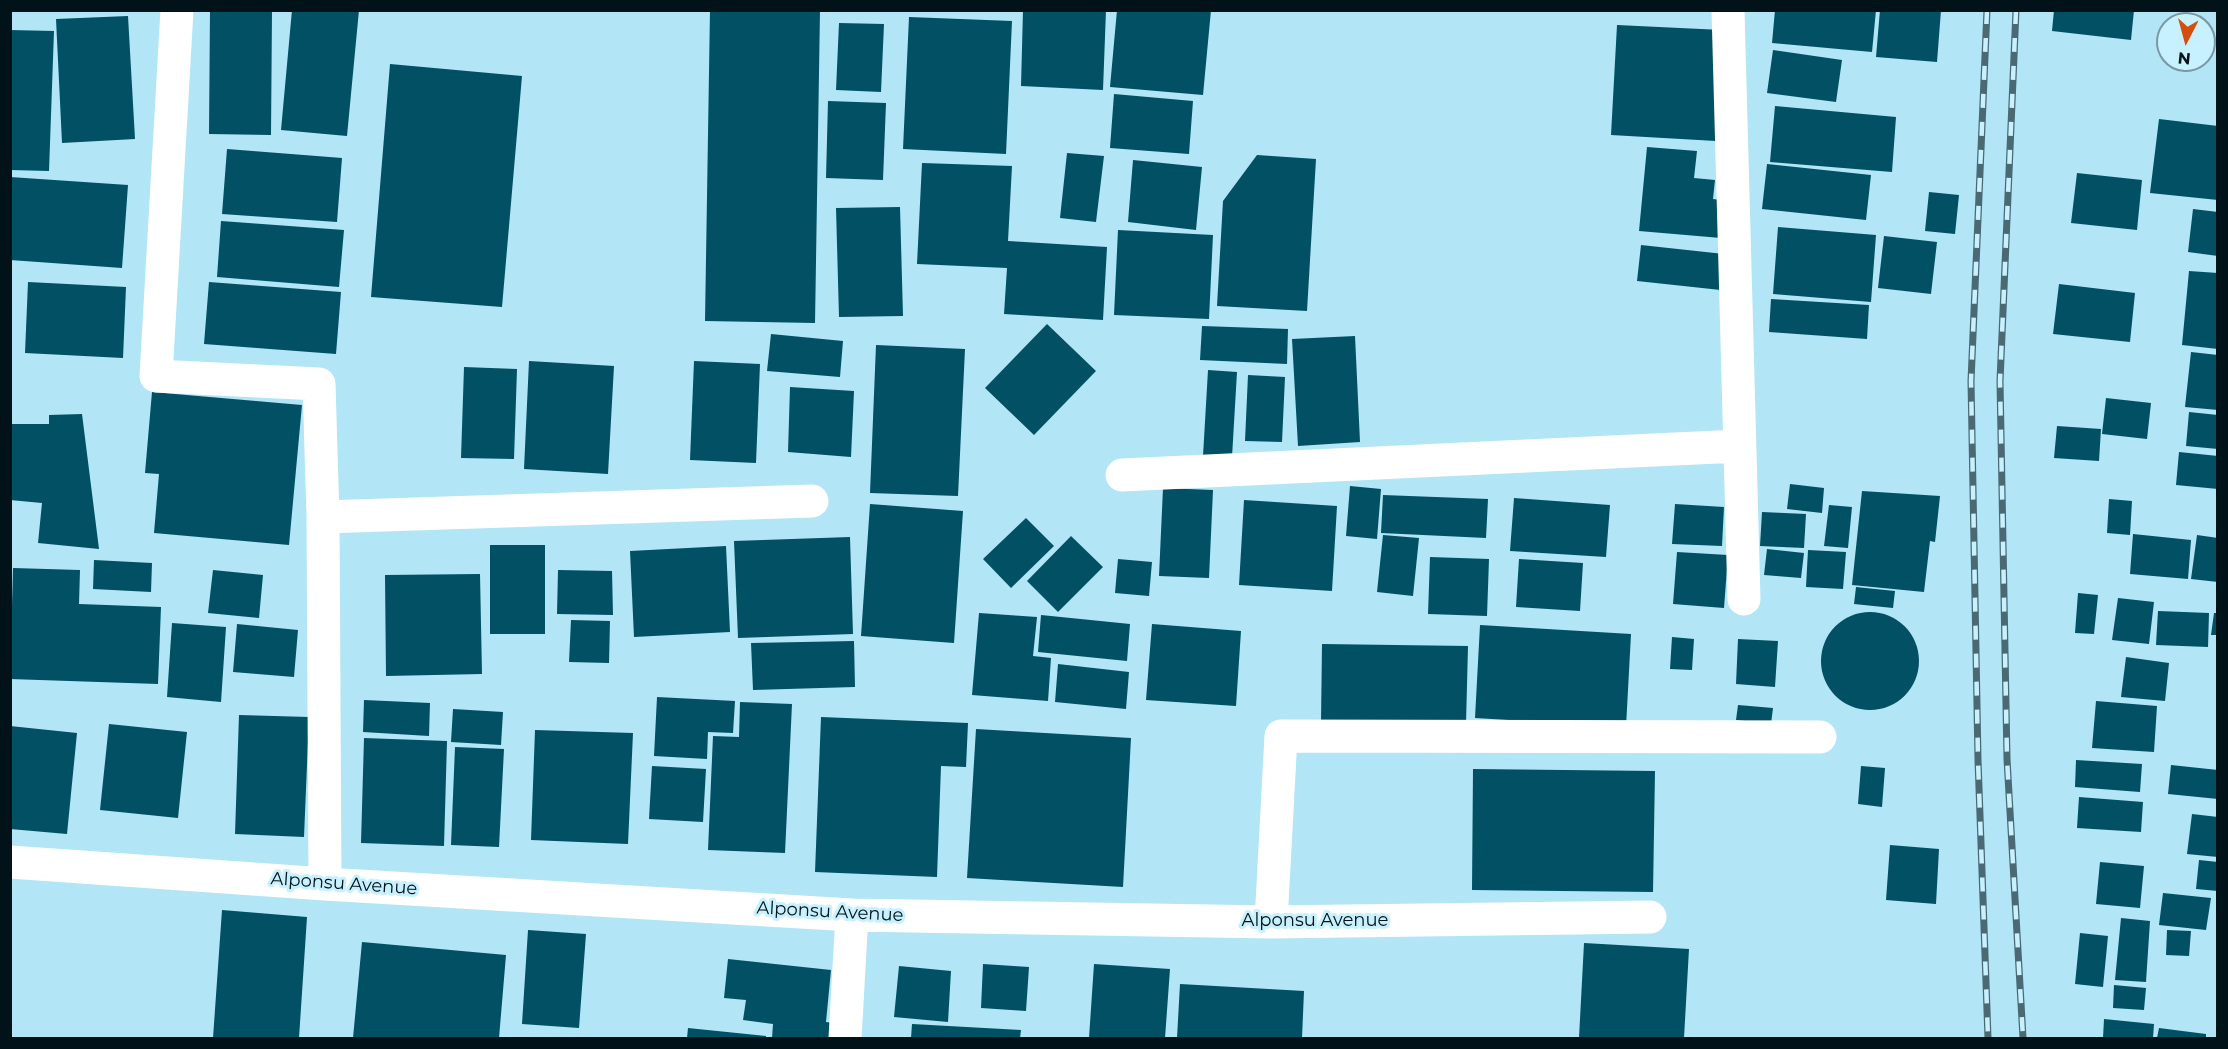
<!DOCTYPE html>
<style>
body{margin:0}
#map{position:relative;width:2228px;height:1049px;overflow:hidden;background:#b2e5f6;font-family:Montserrat,sans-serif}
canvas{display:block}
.frame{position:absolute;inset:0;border:12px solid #011218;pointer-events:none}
.north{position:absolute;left:2156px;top:12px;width:60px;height:60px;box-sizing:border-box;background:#c8f1ff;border:2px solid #7898a3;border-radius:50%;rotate:186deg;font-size:16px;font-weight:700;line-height:24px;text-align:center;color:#011218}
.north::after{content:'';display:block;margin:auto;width:21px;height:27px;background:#d44f0e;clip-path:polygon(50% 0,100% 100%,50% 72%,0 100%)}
</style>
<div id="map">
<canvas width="2228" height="1049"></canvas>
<div class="frame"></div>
<div class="north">N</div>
</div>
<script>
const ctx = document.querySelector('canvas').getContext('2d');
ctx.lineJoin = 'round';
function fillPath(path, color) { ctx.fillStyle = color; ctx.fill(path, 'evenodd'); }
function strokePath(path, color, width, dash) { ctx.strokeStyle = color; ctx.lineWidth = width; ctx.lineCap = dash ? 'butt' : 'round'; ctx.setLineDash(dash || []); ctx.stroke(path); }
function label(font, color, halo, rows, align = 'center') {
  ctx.font = font + ' Montserrat,sans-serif'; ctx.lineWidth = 6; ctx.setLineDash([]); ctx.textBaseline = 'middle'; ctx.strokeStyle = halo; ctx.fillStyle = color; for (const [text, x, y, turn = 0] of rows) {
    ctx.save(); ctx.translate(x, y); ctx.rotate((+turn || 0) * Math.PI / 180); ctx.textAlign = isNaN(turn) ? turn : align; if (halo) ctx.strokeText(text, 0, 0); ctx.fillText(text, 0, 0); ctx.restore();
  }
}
const building = new Path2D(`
 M 210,10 L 272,10 L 271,135 L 209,134 Z
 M 292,10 L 359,10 L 347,136 L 281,130 Z
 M 710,10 L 820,10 L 815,323 L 705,321 Z
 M 1023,10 L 1106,10 L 1103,90 L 1021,86 Z
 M 1117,10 L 1211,10 L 1203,95 L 1110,87 Z
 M 1775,10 L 1876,10 L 1872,52 L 1772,43 Z
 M 1880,10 L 1941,10 L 1937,62 L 1876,57 Z
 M 2054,10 L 2134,10 L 2131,40 L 2052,31 Z
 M 128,16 L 135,139 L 62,143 L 56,19 Z
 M 909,17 L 1012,21 L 1006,154 L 903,149 Z
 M 839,23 L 884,24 L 881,92 L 836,90 Z
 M 1617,25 L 1722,30 L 1716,141 L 1611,135 Z
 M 10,30 L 54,31 L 49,171 L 10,170 Z
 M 1773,50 L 1842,60 L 1836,102 L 1767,93 Z
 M 390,64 L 522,76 L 502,307 L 371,297 Z
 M 1114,94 L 1193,101 L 1189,154 L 1110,148 Z
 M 828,101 L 886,103 L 883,180 L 826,178 Z
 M 1775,106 L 1896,117 L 1892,172 L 1770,162 Z
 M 2159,119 L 2218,126 L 2218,200 L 2150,193 Z
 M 1647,147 L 1697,151 L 1694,178 L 1715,180 L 1713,199 L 1729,201 L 1721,238 L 1639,231 Z
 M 227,149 L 342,158 L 337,222 L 222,214 Z
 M 1067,153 L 1104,156 L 1096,222 L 1060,218 Z
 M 1257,155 L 1316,159 L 1307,311 L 1217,306 L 1223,201 Z
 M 1133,160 L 1202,167 L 1196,230 L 1128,222 Z
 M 922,163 L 1012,166 L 1008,241 L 1107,247 L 1103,320 L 1004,314 L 1007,268 L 917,264 Z
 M 1767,164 L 1871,175 L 1866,220 L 1762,209 Z
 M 2077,173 L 2142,180 L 2137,230 L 2071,223 Z
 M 10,177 L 128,185 L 122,268 L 10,260 Z
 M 1929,192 L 1959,195 L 1955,234 L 1925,231 Z
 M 900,207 L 903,316 L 839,317 L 836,208 Z
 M 2193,209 L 2218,212 L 2218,256 L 2188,252 Z
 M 221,221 L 344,230 L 339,287 L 217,277 Z
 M 1778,227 L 1876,235 L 1871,302 L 1773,294 Z
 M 1118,230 L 1213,235 L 1209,319 L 1114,315 Z
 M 1884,236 L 1937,242 L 1931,294 L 1878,288 Z
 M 1641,245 L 1733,255 L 1730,291 L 1637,281 Z
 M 2189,271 L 2218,273 L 2218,349 L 2182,345 Z
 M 28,282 L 126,287 L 123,358 L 25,353 Z
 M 209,282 L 341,292 L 336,354 L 204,344 Z
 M 2059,284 L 2135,293 L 2130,342 L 2053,334 Z
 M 1771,299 L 1869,305 L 1867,339 L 1769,332 Z
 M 1047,324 L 1096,371 L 1034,435 L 985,388 Z
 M 1202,326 L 1288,329 L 1287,364 L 1200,360 Z
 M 771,334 L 843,341 L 840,377 L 767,371 Z
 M 1355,336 L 1360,442 L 1298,446 L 1292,339 Z
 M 876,345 L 965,349 L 958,496 L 870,493 Z
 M 2191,352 L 2218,355 L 2218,410 L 2185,407 Z
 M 529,361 L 614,366 L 608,474 L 524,469 Z
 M 694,361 L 760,364 L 756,463 L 690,460 Z
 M 464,367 L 517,369 L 514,459 L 461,458 Z
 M 1208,370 L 1237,372 L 1232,457 L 1203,456 Z
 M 1248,375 L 1285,377 L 1282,442 L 1245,441 Z
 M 790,387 L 854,391 L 851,457 L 788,452 Z
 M 152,392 L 302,405 L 289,545 L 154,533 L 159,474 L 145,473 Z
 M 2106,398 L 2151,403 L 2147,439 L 2102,434 Z
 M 2189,412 L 2218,415 L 2218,449 L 2186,446 Z
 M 82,414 L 99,549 L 38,543 L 42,503 L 10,500 L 10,424 L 49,424 L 49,415 Z
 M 2057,426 L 2101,429 L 2099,461 L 2054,458 Z
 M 2179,452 L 2218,456 L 2218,489 L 2176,485 Z
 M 1790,484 L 1824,488 L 1822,513 L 1787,509 Z
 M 1350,486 L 1381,489 L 1377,539 L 1346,536 Z
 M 1163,488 L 1213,490 L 1209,578 L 1159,576 Z
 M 1862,491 L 1940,496 L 1935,542 L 1930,541 L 1924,592 L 1852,585 Z
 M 1383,495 L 1488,499 L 1486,538 L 1381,533 Z
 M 1514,498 L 1610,505 L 1606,557 L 1510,551 Z
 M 2109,499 L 2132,501 L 2130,535 L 2107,533 Z
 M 1244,500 L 1337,506 L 1332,591 L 1239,585 Z
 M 870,504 L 963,511 L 954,643 L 861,636 Z
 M 1675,504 L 1724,507 L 1722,546 L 1672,544 Z
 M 1829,505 L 1852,507 L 1848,548 L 1824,546 Z
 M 1762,512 L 1806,514 L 1804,548 L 1760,546 Z
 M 1026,518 L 1054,546 L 1011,588 L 983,559 Z
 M 2133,534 L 2191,540 L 2188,579 L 2130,574 Z
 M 1383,535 L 1419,538 L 1413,596 L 1377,592 Z
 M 2197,535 L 2218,538 L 2218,582 L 2191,579 Z
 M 1071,536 L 1103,567 L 1058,612 L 1027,581 Z
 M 850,537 L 853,634 L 738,638 L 734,541 Z
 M 490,545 L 545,545 L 545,634 L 490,634 Z
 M 726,546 L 730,632 L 634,637 L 630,551 Z
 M 1767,549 L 1804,553 L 1801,578 L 1764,575 Z
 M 1808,550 L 1846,552 L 1843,589 L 1806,587 Z
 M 1677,552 L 1728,555 L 1724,608 L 1673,604 Z
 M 1430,557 L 1489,559 L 1487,616 L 1428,614 Z
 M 1118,559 L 1152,562 L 1149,596 L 1115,593 Z
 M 1519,559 L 1583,563 L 1580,611 L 1516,607 Z
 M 94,560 L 152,563 L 151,592 L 93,589 Z
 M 13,568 L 80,570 L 79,604 L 161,607 L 158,684 L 10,679 Z
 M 213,570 L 263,575 L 259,618 L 208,613 Z
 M 558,570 L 612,571 L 613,615 L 557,614 Z
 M 480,574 L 482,674 L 386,676 L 385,575 Z
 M 1856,587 L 1895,591 L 1893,608 L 1854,604 Z
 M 2078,593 L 2098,595 L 2094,634 L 2075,633 Z
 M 2118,598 L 2154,602 L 2149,644 L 2112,640 Z
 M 2158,611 L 2209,613 L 2208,647 L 2156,645 Z
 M1821 661a49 49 0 1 1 98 0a49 49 0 1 1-98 0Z
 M 979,613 L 1037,617 L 1033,656 L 1051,658 L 1048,701 L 972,695 Z
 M 2214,613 L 2218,613 L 2218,635 L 2211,635 Z
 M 1041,615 L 1130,624 L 1127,661 L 1038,652 Z
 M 571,620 L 610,621 L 609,663 L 569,662 Z
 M 172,623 L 226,627 L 221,702 L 167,697 Z
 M 237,624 L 298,630 L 294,677 L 233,672 Z
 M 1152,624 L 1241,631 L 1236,706 L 1146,700 Z
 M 1480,625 L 1631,634 L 1626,727 L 1475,718 Z
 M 1672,637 L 1694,639 L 1692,670 L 1670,669 Z
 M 1738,639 L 1778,641 L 1775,687 L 1736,684 Z
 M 854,641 L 855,687 L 753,690 L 751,643 Z
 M 1322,644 L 1468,646 L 1466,724 L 1321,722 Z
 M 2126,657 L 2169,663 L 2165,701 L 2121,697 Z
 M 1058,664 L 1129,672 L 1126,709 L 1055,702 Z
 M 657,697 L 735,701 L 733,733 L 708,732 L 707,759 L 654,756 Z
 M 364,700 L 430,703 L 429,736 L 363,732 Z
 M 2096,701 L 2157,706 L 2154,752 L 2092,748 Z
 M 740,702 L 792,704 L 785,853 L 708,850 L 713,736 L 739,737 Z
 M 1738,705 L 1773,708 L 1771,724 L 1736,720 Z
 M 453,709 L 503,712 L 501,745 L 451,742 Z
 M 239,715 L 309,717 L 304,837 L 235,834 Z
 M 821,717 L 968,723 L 966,767 L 941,766 L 937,877 L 815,872 Z
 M 109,724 L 187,732 L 178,818 L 100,810 Z
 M 10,726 L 77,733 L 67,834 L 10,829 Z
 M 976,729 L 1131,738 L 1123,887 L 967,878 Z
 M 535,730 L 633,733 L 628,844 L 531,840 Z
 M 364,738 L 447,741 L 444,846 L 361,843 Z
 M 455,747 L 504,749 L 499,847 L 451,845 Z
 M 2076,760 L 2142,764 L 2140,792 L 2075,787 Z
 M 2171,765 L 2218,770 L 2218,799 L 2168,794 Z
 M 652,766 L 706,769 L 703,822 L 649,819 Z
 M 1861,766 L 1885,768 L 1882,807 L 1858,804 Z
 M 1473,769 L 1655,771 L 1653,892 L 1472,890 Z
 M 2079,797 L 2143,802 L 2141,832 L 2077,828 Z
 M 2192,814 L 2218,817 L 2218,857 L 2187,854 Z
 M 1890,845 L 1939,849 L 1936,904 L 1886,900 Z
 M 2199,860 L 2218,862 L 2218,891 L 2196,889 Z
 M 2100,862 L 2144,866 L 2140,908 L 2096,904 Z
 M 2163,893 L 2211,898 L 2206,930 L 2159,925 Z
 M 222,910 L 307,917 L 299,1038 L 213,1038 Z
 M 2121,918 L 2150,921 L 2146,982 L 2115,980 Z
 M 528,930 L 586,934 L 579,1028 L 522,1024 Z
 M 2167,930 L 2191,931 L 2189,956 L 2166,955 Z
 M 2080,933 L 2108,936 L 2103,987 L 2075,984 Z
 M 362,942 L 506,955 L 499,1038 L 353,1038 Z
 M 1584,943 L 1689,949 L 1684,1038 L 1579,1038 Z
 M 728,959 L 831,970 L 826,1022 L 842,1024 L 841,1038 L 772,1038 L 773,1024 L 743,1020 L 746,1000 L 724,998 Z
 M 983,964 L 1029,967 L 1026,1011 L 981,1008 Z
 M 1094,964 L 1170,969 L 1165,1038 L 1089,1038 Z
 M 899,966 L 951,971 L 948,1022 L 894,1017 Z
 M 1180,984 L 1304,991 L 1302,1038 L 1177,1038 Z
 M 2114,985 L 2146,988 L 2144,1010 L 2113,1008 Z
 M 2104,1019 L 2154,1024 L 2153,1038 L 2103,1038 Z
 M 912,1024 L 1021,1030 L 1020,1038 L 911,1038 Z
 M 688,1028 L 766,1036 L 766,1038 L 687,1038 Z
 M 2159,1028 L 2206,1034 L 2206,1038 L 2157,1038 Z`);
const minor = new Path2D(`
 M 177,10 L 156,376 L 319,384 L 323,517 L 325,884
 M 1728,10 L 1744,599
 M 1122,475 L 1739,446
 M 323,517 L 812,501
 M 10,862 L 325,884 L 852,915 L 1271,922 L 1650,917
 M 1271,922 L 1281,736 L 1820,737
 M 845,1038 L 852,915`);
const rail = new Path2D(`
 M 1987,10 L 1971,381 L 1978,760 L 1988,1038
 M 2016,10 L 2000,381 L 2007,759 L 2023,1038`);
const streetNames = [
 ["Alponsu Avenue",344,884,4],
 ["Alponsu Avenue",830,912,3],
 ["Alponsu Avenue",1315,921]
];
fillPath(building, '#015063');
strokePath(minor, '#fff', 33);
strokePath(rail, '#4a6973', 7);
strokePath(rail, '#c8f1ff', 4.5, [14]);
label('18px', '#011218', '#c8f1ff', streetNames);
</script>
